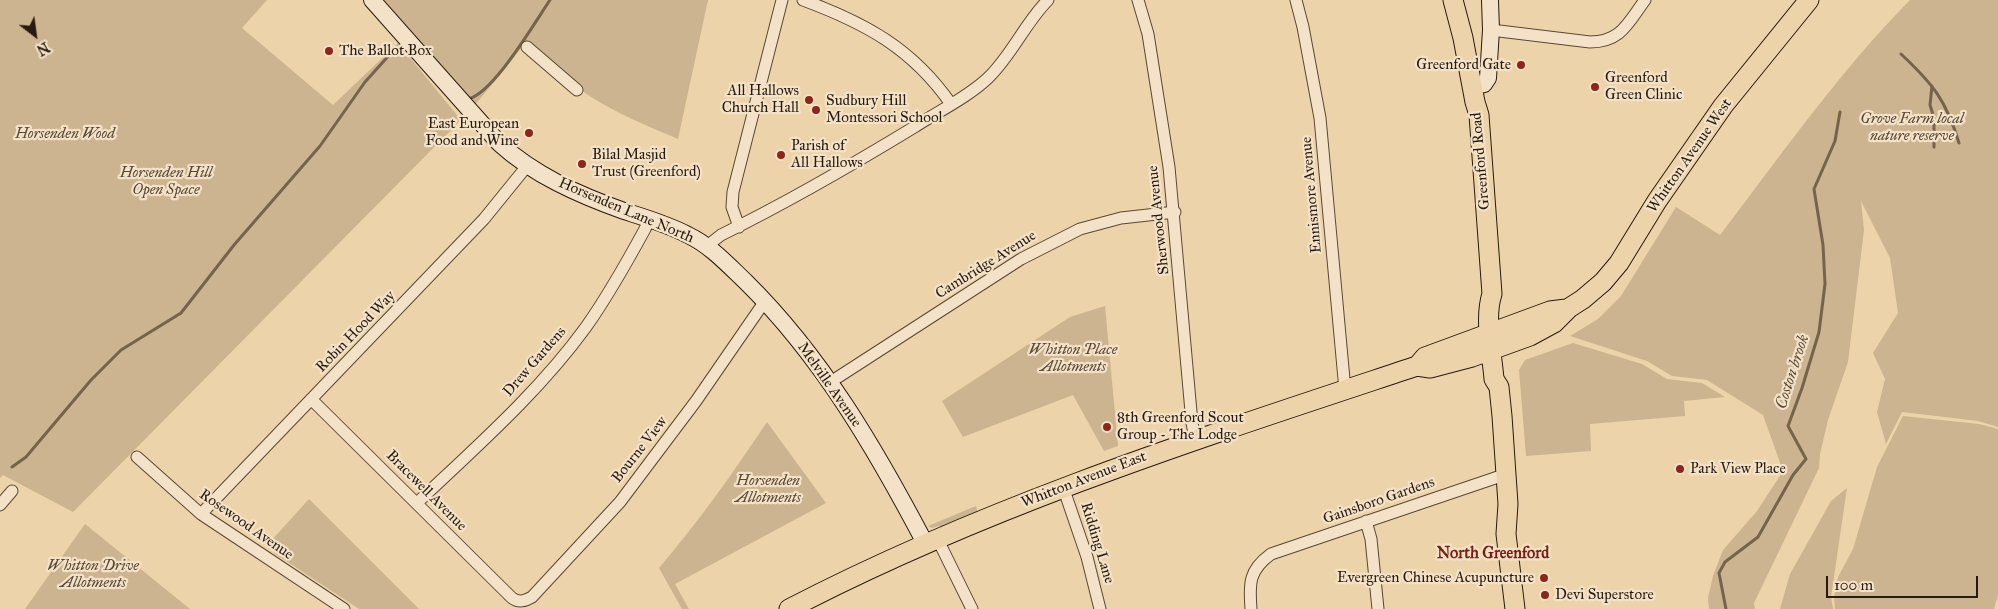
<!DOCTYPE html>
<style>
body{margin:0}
#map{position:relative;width:1998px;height:609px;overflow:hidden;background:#edd3a9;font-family:"IM FELL Great Primer",serif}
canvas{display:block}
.north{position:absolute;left:10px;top:10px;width:50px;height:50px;-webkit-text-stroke:4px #f3e2c7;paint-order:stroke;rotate:150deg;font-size:14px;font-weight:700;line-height:20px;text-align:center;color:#271a0e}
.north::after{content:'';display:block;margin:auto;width:18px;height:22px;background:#271a0e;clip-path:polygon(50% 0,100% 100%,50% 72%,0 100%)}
.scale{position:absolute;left:1826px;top:576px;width:152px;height:22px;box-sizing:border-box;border:2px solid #271a0e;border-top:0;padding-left:6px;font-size:15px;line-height:18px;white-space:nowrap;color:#271a0e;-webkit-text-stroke:4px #f3e2c7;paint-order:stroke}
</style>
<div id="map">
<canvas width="1998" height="609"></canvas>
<div class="north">N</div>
<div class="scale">100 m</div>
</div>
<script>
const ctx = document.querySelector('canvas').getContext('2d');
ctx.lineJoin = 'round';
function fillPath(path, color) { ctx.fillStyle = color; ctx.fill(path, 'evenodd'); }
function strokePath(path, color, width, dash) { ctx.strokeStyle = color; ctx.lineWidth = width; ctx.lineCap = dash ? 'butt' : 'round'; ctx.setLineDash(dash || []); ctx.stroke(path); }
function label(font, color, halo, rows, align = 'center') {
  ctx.font = font + ' "IM FELL Great Primer",serif'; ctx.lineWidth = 4.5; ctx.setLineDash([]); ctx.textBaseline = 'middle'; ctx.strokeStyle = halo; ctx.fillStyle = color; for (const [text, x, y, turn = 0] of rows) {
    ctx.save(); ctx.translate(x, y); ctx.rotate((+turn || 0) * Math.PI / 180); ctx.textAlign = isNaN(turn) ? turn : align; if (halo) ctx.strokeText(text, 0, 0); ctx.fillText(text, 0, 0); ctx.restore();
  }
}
const green = new Path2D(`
 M 0,0 L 267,0 L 242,28 L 333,105 L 398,43 L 461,120 L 73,512 L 3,475 L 0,478 Z
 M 380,0 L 708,0 L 678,139 C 647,126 616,113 588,95 C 565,80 550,55 524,45 L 475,105 Z
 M 1910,0 L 1998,0 L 1998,427 L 1978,421 L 1902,412 L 1886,444 L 1877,412 L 1885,379 L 1873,353 L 1898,313 L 1890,258 L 1861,201 L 1864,230 L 1848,362 L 1828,420 L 1820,454 L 1819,468 L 1754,603 L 1755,609 L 1709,609 L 1708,598 L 1713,576 L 1723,550 L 1757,511 L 1783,471 L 1763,415 L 1707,380 L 1672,376 L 1647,361 L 1570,336 L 1598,319 L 1621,296 L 1676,207 L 1720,235 C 1781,155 1839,72 1910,0 Z
 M 1105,306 L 1118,446 L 1104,451 L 1073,395 L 963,437 L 942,401 L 1070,317 Z
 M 1573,343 L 1642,364 L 1667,379 L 1702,383 L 1725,397 L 1684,401 L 1685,416 L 1590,424 L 1591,451 L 1526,456 L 1519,370 L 1525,360 Z
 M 1903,416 L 1979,424 L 1998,429 L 1998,595 L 1994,609 L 1835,609 L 1834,597 L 1838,577 L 1853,549 L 1877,467 Z
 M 767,422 L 826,503 L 675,584 L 689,609 L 682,609 L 659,568 C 700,520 732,474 767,422 Z
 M 1847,488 L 1831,597 L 1833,609 L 1780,609 L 1790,574 L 1831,501 Z
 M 309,499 L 419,609 L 359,609 L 274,553 L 277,547 L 270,542 Z
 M 976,506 L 978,513 L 942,529 L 939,526 L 932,528 L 928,526 Z
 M 85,524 L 190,609 L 25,609 Z`);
const stream = new Path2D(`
 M 1901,54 C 1933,84 1946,100 1959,143
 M 1932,86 L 1930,105 L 1934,118 L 1934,147
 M 467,99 C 492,96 535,22 550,0
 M 12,467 L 26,457 L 91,380 L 121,350 L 181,313 L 234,245 L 320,146 L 365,82 L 392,52
 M 1726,609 L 1719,573 L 1725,562 L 1758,537 L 1793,475 L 1806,459 L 1788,426 L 1802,388 L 1819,332 L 1825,284 L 1823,245 L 1814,189 L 1835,141 L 1840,112`);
const street = new Path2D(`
 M 803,0 C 865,23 912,48 951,104
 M 1138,0 L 1148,34 L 1169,167 L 1192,423 L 1195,439
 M 1296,0 L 1303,27 L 1320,118 L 1345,390
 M 1491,30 L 1590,42 C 1621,42 1628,23 1645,0
 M 527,47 L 577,90
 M 739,227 L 732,207 L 733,192 L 782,0
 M 707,246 L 721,235 C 788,202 852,165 916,126 C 939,111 968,97 988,78 C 1012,55 1025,23 1048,0
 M 829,383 L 1021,259 L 1080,229 L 1121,218 L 1175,212
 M 311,399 L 512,598 C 519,603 525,601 532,597 L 620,502 L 696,401 L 765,301
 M 137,457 L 201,514 L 344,609
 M 1063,487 L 1087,557 L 1100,609
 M 417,503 C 476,447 538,393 586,327 C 608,296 627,262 645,229 L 649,219
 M 0,505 L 12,491
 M 201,514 L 484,219 L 527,166
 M 1366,521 L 1371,539 L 1378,609
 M 937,538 L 972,609
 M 1251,609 C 1249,583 1249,570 1271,554 L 1498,477 L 1506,476`);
const secondary = new Path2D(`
 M 372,0 L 499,143 C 534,175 579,195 624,211 C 646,218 667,224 688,235 C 711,246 728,265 746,282 C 822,357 876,450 925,543
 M 1472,86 L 1484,84 L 1488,78 L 1491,30 L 1490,0`);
const primary = new Path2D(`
 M 1453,0 L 1463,38 L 1475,102 L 1479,115 L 1492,294 C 1484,318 1492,354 1494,379 L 1499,387 L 1502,416 L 1508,504 L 1506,534 L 1515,609
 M 1419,364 L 1425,357 L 1550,311 L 1566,309
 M 789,609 C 989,505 1203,437 1417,366 L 1430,368 L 1472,357 L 1530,336 L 1554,323 L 1569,308 L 1583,299 L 1603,282 L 1619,263 L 1657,201 L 1723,106 L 1809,0`);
const markers = [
 [329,51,5,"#8f2418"],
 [1521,65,5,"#8f2418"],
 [1595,87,5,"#8f2418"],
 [809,100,5,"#8f2418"],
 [816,110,5,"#8f2418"],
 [529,133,5,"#8f2418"],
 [781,155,5,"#8f2418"],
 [582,164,5,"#8f2418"],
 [1107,427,5,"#8f2418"],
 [1680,469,5,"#8f2418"],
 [1544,578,5,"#8f2418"],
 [1545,595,5,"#8f2418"]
];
const poiNames = [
 ["The Ballot Box",339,51],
 ["Greenford Gate",1511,65,"right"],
 ["Greenford",1605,78],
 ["Green Clinic",1605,95],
 ["All Hallows",799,91,"right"],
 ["Church Hall",799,108,"right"],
 ["Sudbury Hill",826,101],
 ["Montessori School",826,118],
 ["East European",519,124,"right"],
 ["Food and Wine",519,141,"right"],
 ["Parish of",791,146],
 ["All Hallows",791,163],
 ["Bilal Masjid",592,155],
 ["Trust (Greenford)",592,172],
 ["8th Greenford Scout",1117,418],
 ["Group - The Lodge",1117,435],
 ["Park View Place",1690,469],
 ["Evergreen Chinese Acupuncture",1534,578,"right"],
 ["Devi Superstore",1555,595]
];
const parkNames = [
 ["Grove Farm local",1912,119],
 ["nature reserve",1912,136],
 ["Horsenden Wood",65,134],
 ["Horsenden Hill",166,173],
 ["Open Space",166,190],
 ["Whitton Place",1073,350],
 ["Allotments",1073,367],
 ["Horsenden",768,481],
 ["Allotments",768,498],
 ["Whitton Drive",93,566],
 ["Allotments",93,583]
];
const streetNames = [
 ["Whitton Avenue West",1690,156,-55],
 ["Greenford Road",1481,161,-95],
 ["Ennismore Avenue",1312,195,-95],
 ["Horsenden Lane North",626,211,23],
 ["Sherwood Avenue",1159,220,-96],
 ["Cambridge Avenue",986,265,-32],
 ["Robin Hood Way",356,332,-46],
 ["Drew Gardens",535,362,-49],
 ["Melville Avenue",829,385,55],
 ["Bourne View",640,450,-52],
 ["Whitton Avenue East",1084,480,-21],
 ["Bracewell Avenue",426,491,45],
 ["Gainsboro Gardens",1379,501,-19],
 ["Rosewood Avenue",246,525,35],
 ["Ridding Lane",1097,543,73]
];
const waterNames = [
 ["Coston brook",1793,372,-72]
];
const neighbourhoodNames = [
 ["North Greenford",1493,554]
];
fillPath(green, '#cbb48f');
strokePath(stream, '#76634b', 3);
strokePath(street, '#584835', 13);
strokePath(secondary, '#271a0e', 18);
strokePath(primary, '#271a0e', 21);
strokePath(street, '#f3e2c7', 11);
strokePath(secondary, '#f3e2c7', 16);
strokePath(primary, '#edd3a9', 19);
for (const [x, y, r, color] of markers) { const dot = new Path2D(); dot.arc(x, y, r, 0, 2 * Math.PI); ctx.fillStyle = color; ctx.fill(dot); strokePath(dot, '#f3e2c7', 2); }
label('15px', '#271a0e', '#f3e2c7', poiNames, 'left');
label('italic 15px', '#584835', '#f3e2c7', parkNames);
label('15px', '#271a0e', '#f3e2c7', streetNames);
label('italic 16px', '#5b4b37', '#f3e2c7', waterNames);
label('bold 16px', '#7a1f14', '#f3e2c7', neighbourhoodNames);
</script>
